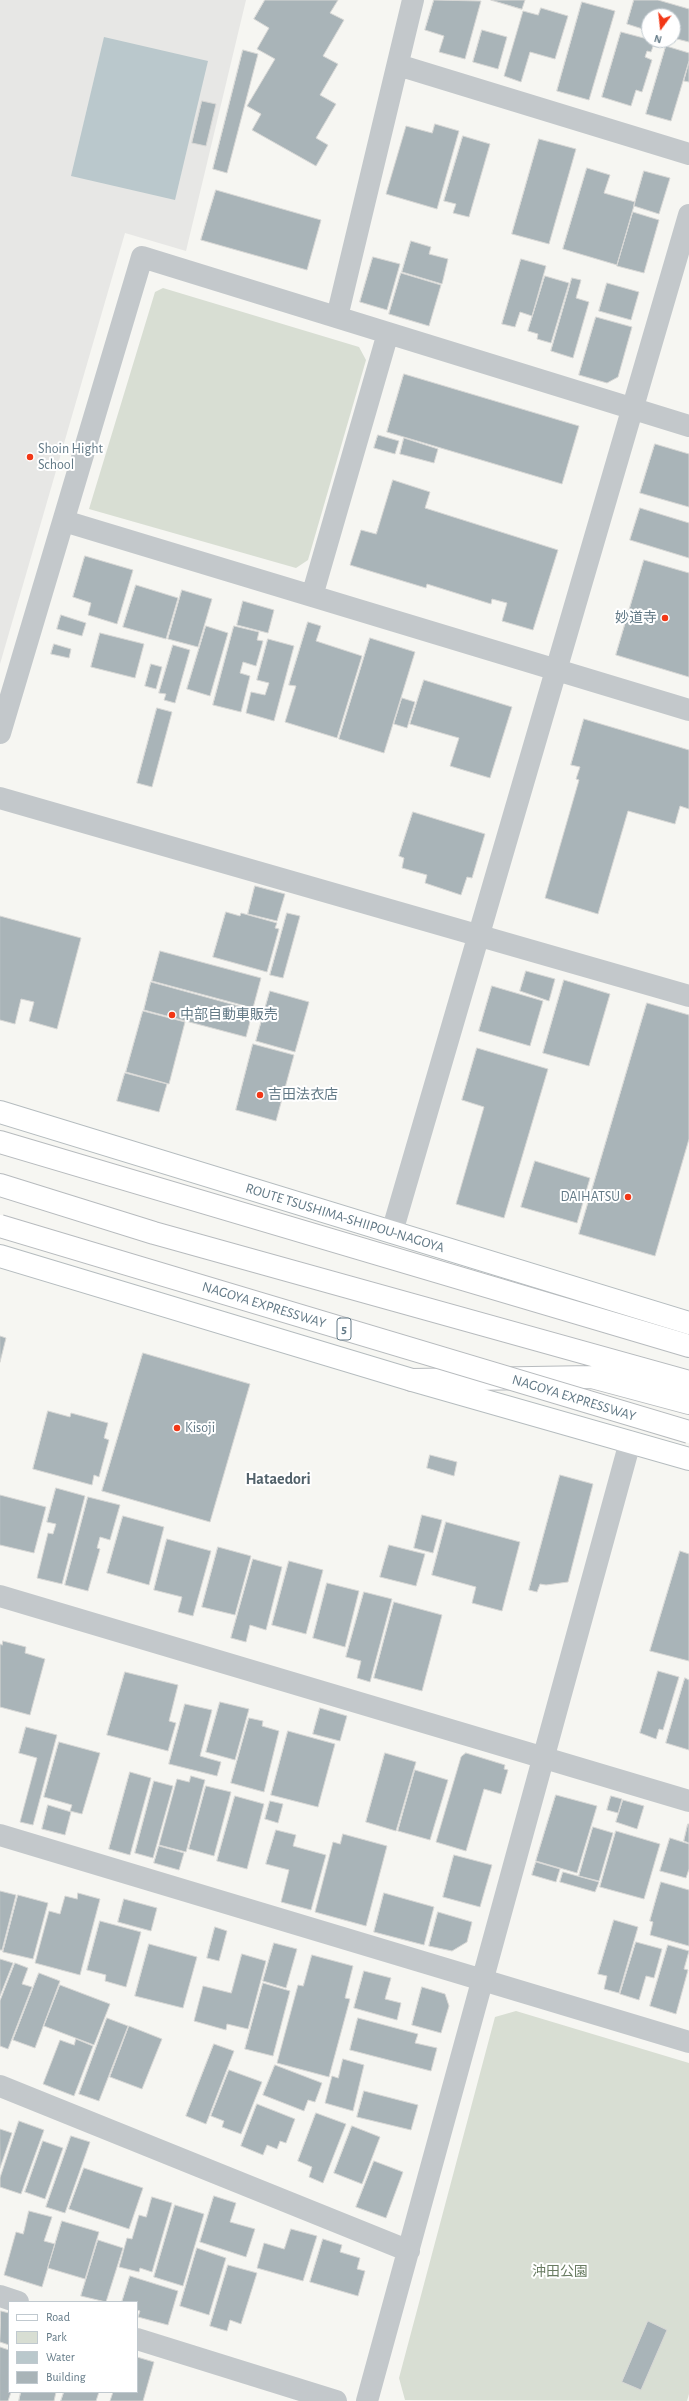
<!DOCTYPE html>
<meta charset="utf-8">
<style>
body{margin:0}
#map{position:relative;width:689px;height:2401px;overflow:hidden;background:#f6f6f2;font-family:"Alegreya Sans",sans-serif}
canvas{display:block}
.legend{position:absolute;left:8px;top:2301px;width:130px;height:92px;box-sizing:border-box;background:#fff;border:1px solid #c0c9cf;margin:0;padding:5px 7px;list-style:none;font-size:12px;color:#627986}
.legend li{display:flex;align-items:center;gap:8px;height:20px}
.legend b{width:20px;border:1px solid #c0c9cf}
.north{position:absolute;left:641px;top:8px;width:40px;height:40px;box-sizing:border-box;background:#fff;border:1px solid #c0c9cf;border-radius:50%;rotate:195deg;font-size:11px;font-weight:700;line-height:16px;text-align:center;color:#627986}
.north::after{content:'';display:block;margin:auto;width:14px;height:18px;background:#f23716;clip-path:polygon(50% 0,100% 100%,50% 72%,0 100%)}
</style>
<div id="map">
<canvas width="689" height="2401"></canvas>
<ul class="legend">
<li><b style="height:5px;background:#fff"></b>Road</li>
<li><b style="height:11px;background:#d8ded3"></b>Park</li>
<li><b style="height:11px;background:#bac8cc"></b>Water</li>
<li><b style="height:11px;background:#a9b4b8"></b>Building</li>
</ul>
<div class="north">N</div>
</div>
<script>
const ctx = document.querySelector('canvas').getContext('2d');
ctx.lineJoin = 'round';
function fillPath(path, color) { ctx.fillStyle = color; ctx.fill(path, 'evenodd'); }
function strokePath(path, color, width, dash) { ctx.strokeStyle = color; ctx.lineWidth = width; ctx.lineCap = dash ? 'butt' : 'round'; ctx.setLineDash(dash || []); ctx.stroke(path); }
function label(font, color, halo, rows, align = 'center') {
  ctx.font = font + ' "Alegreya Sans","Noto Sans JP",sans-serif'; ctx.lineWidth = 4; ctx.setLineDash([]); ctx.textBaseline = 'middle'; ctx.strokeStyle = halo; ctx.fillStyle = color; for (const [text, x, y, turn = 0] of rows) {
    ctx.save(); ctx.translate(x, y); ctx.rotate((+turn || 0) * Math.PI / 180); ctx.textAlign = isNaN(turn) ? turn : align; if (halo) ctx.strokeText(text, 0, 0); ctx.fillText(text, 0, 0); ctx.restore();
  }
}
const built = new Path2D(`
 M 0,0 L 246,0 L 186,251 L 125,233 L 0,664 Z`);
const green = new Path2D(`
 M 163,288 L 359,347 L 366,360 L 308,560 L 296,568 L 89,509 L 155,292 Z
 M 516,2011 L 689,2063 L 689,2394 L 687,2401 L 405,2400 L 399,2378 L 495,2017 Z`);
const water = new Path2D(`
 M 104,37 L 208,61 L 175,200 L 71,176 Z`);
const building = new Path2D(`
 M 265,0 L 338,0 L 330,13 L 344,20 L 323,56 L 338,64 L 320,95 L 336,104 L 316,138 L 328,145 L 316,166 L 252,130 L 261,114 L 247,106 L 275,59 L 257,49 L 269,28 L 254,19 Z
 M 434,0 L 481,1 L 465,59 L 439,52 L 444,36 L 425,30 Z
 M 491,0 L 525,0 L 522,9 Z
 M 634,0 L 658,0 L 689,9 L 689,42 L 673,38 L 673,16 L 649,16 L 649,31 L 627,24 Z
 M 582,2 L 615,11 L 589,100 L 557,91 Z
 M 541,8 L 568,16 L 555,59 L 530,52 L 521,82 L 504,76 L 523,11 L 538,15 Z
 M 482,30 L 507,37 L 498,69 L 473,62 Z
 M 621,32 L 655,41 L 651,52 L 647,51 L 645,57 L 652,60 L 642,92 L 636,90 L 631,106 L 602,97 Z
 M 666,46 L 689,53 L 689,61 L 671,121 L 646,114 Z
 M 243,50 L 258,54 L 227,173 L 213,169 Z
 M 689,62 L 689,82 L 684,81 Z
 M 202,101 L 216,104 L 206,146 L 192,143 Z
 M 435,124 L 459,131 L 437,209 L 386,194 L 406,126 L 432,133 Z
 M 463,136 L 490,144 L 469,217 L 453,213 L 456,204 L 444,201 Z
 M 539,139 L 576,149 L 549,244 L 512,234 Z
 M 587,168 L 610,175 L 604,193 L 635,202 L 617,265 L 563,249 Z
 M 644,171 L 670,178 L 659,214 L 634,206 Z
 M 216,190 L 321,220 L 307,270 L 201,240 Z
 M 633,212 L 659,220 L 644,273 L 617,266 Z
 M 411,241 L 431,247 L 429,254 L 448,259 L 442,284 L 402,272 Z
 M 373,257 L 400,264 L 387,310 L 360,302 Z
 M 521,259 L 546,266 L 532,316 L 520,312 L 515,327 L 502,324 Z
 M 401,273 L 441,285 L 429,326 L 389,314 Z
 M 545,276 L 569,283 L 551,343 L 537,339 L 538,334 L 528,331 Z
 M 572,278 L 581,280 L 576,298 L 589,302 L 573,358 L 551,351 Z
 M 607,283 L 639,292 L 631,320 L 599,311 Z
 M 596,317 L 632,327 L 618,377 L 607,383 L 579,375 Z
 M 404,374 L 579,426 L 562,484 L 387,432 Z
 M 378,435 L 399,441 L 395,454 L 374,448 Z
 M 404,438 L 438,449 L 434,463 L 400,454 Z
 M 655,444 L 689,454 L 689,507 L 640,493 Z
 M 393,480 L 430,492 L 425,508 L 558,550 L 533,630 L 502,621 L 507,603 L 492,599 L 491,604 L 427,584 L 426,588 L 350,565 L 361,530 L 376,534 Z
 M 640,508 L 689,523 L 689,558 L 630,540 Z
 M 85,556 L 133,570 L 117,624 L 88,615 L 91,603 L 73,597 Z
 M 644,560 L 689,573 L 689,677 L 616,655 Z
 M 136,585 L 178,598 L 166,639 L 123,627 Z
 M 182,590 L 212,599 L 198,647 L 168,639 Z
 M 243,601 L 274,610 L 268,633 L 237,625 Z
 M 61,615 L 86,623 L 82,636 L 57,629 Z
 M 308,622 L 321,626 L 316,641 L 362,656 L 337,738 L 285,722 L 296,686 L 289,685 Z
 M 206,626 L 228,633 L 210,696 L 187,689 Z
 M 234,626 L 259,632 L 257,640 L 263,641 L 256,666 L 243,662 L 240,673 L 250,676 L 241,712 L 213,705 Z
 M 100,633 L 144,644 L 135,678 L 91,667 Z
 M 370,638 L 415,652 L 384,753 L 339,739 Z
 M 268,639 L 294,646 L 274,721 L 246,713 L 251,692 L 265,695 L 269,683 L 257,680 Z
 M 54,644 L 71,649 L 69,658 L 51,654 Z
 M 173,645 L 190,650 L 175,703 L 164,700 L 166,694 L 159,693 Z
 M 151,664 L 162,667 L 156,689 L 145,686 Z
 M 424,680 L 512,707 L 490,778 L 450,766 L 459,738 L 410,724 Z
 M 402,698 L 415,702 L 407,728 L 394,724 Z
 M 157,708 L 172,712 L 152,787 L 137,783 Z
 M 584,719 L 689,750 L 689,809 L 680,806 L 675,824 L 628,811 L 598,914 L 545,898 L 579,780 L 576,779 L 580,767 L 571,765 Z
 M 413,812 L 485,834 L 472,878 L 467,877 L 461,895 L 425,883 L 427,875 L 402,868 L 404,858 L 399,856 Z
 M 255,886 L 285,894 L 277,921 L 248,914 Z
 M 226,912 L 240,916 L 241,913 L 277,923 L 275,928 L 279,929 L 267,972 L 213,957 Z
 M 287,913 L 300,916 L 283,978 L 270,975 Z
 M 0,916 L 81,938 L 57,1029 L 29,1021 L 34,1002 L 21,999 L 15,1024 L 0,1020 Z
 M 160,951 L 261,978 L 253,1008 L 152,981 Z
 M 526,971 L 555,979 L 549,1001 L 520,991 Z
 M 564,980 L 610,994 L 589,1066 L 543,1053 Z
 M 151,982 L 253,1010 L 246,1037 L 144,1010 Z
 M 492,986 L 543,1001 L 530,1046 L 479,1031 Z
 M 270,991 L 309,1002 L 295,1052 L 256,1041 Z
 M 647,1003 L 689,1015 L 689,1139 L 655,1256 L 579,1234 Z
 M 143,1011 L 185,1022 L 169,1084 L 126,1072 Z
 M 253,1044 L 294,1055 L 276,1121 L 236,1110 Z
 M 477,1048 L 548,1069 L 504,1218 L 456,1204 L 484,1107 L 462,1100 Z
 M 125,1073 L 167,1084 L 159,1112 L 117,1101 Z
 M 535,1161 L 590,1178 L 577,1223 L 521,1207 Z
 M 0,1336 L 6,1338 L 0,1362 Z
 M 143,1353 L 250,1384 L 210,1522 L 102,1491 Z
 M 48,1411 L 70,1417 L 71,1413 L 108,1423 L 104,1438 L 109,1440 L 99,1477 L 94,1475 L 92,1485 L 33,1469 Z
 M 430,1455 L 457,1462 L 454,1476 L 427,1468 Z
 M 560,1475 L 593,1484 L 568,1582 L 546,1585 L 540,1584 L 537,1592 L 529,1590 Z
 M 56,1488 L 85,1496 L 62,1584 L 37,1578 L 48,1533 L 53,1534 L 56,1524 L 47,1522 Z
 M 0,1495 L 46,1507 L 34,1553 L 0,1545 Z
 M 88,1497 L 120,1505 L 110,1540 L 100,1537 L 97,1548 L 100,1549 L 88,1591 L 65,1585 Z
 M 422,1515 L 442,1520 L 433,1553 L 414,1548 Z
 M 123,1516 L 164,1527 L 149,1585 L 107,1573 Z
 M 446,1522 L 520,1542 L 502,1611 L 472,1603 L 476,1587 L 432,1575 Z
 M 167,1539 L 211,1551 L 193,1616 L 178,1612 L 182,1597 L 154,1590 Z
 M 389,1545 L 425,1554 L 416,1586 L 380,1577 Z
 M 218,1547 L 251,1556 L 235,1615 L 202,1607 Z
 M 680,1551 L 689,1554 L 689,1661 L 650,1651 Z
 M 253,1559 L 282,1567 L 266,1630 L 250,1625 L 246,1642 L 231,1638 Z
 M 289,1561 L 323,1570 L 306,1634 L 272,1625 Z
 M 327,1583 L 359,1591 L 345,1647 L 313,1638 Z
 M 364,1592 L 392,1599 L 370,1682 L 357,1678 L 361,1661 L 346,1657 Z
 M 394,1602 L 442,1615 L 422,1691 L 374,1678 Z
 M 3,1641 L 26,1647 L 25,1653 L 45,1659 L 30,1715 L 0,1707 L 0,1644 L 2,1645 Z
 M 658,1671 L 679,1677 L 663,1730 L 659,1729 L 656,1739 L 640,1733 Z
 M 125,1672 L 178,1685 L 169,1721 L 176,1723 L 168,1751 L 107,1735 Z
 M 685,1678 L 689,1680 L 689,1750 L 666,1743 Z
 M 220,1702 L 249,1709 L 235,1760 L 206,1752 Z
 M 185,1704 L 212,1710 L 200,1756 L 221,1762 L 217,1776 L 169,1764 Z
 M 320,1708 L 347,1716 L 340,1741 L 313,1734 Z
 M 249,1718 L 263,1721 L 262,1726 L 279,1731 L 264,1792 L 231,1783 Z
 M 26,1727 L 57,1735 L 33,1825 L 20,1822 L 37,1758 L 19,1753 Z
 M 288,1731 L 335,1744 L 318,1807 L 271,1795 Z
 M 59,1742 L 100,1753 L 82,1814 L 70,1811 L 72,1805 L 44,1797 Z
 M 385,1753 L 416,1762 L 396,1831 L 366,1822 Z
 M 466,1753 L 505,1765 L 504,1769 L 508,1770 L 501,1794 L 484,1789 L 466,1851 L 436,1842 L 461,1757 Z
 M 415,1770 L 448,1780 L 430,1840 L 398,1831 Z
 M 130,1772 L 151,1778 L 130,1855 L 109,1849 Z
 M 191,1776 L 205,1780 L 186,1852 L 159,1845 L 177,1779 L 189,1782 Z
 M 154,1781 L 173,1786 L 153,1858 L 135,1853 Z
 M 206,1786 L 231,1792 L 214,1856 L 189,1849 Z
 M 556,1795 L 597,1806 L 577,1873 L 536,1861 Z
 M 235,1796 L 264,1804 L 247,1869 L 217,1861 Z
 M 611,1796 L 622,1799 L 618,1813 L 607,1810 Z
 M 623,1800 L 644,1806 L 637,1829 L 616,1822 Z
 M 270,1801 L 283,1804 L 278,1823 L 265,1819 Z
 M 48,1805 L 71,1812 L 65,1835 L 42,1829 Z
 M 688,1824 L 689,1824 L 689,1843 L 684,1841 Z
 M 593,1827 L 613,1833 L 599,1881 L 579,1876 Z
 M 276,1830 L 296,1835 L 293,1846 L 326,1855 L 311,1910 L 281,1902 L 289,1870 L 266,1864 Z
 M 616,1831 L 660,1844 L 644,1899 L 600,1887 Z
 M 343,1834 L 387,1846 L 366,1926 L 315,1912 L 333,1842 L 340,1844 Z
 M 670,1838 L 689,1844 L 689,1869 L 686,1878 L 660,1871 Z
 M 159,1846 L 184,1853 L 179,1870 L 154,1863 Z
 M 454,1855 L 492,1865 L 480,1907 L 443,1897 Z
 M 536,1862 L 560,1869 L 556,1882 L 532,1875 Z
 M 563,1872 L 599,1882 L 595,1892 L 560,1882 Z
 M 661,1882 L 689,1890 L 689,1946 L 650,1935 L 653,1922 L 650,1921 Z
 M 0,1891 L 16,1895 L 2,1950 L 0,1950 Z
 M 78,1893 L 100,1899 L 80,1975 L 35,1963 L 49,1911 L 60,1914 L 65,1896 L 77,1899 Z
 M 384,1893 L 434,1907 L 424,1945 L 374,1932 Z
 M 18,1895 L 48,1903 L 33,1959 L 3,1952 Z
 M 124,1899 L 157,1908 L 151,1931 L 118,1922 Z
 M 438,1912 L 472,1922 L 467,1942 L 452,1951 L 429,1946 Z
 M 614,1920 L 638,1927 L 619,1993 L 604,1989 L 607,1976 L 598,1974 Z
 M 100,1921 L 141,1932 L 126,1987 L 105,1981 L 106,1975 L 87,1970 Z
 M 215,1927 L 227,1931 L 219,1961 L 207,1958 Z
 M 636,1942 L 662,1949 L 654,1978 L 646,1976 L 639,2000 L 620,1994 Z
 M 274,1943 L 297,1949 L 286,1988 L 263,1981 Z
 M 149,1944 L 197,1957 L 183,2008 L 135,1996 Z
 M 668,1945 L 689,1951 L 684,1969 L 688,1970 L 676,2014 L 650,2006 Z
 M 242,1954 L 266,1961 L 248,2029 L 227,2024 L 226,2030 L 194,2021 L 203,1986 L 231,1993 Z
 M 312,1955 L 353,1966 L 345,1998 L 350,1999 L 329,2077 L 277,2063 L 298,1985 L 303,1986 Z
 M 0,1959 L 13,1963 L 0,1996 Z
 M 15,1963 L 28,1968 L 22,1984 L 32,1987 L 8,2049 L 0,2046 L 0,2001 Z
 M 364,1971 L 391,1978 L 385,1999 L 401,2003 L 397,2020 L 354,2008 Z
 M 39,1973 L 60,1981 L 35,2048 L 13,2040 Z
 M 263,1983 L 290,1991 L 273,2056 L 245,2049 Z
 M 60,1985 L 110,2004 L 94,2045 L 44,2026 Z
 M 422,1987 L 445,1994 L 449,2006 L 441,2033 L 412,2025 Z
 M 107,2018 L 128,2026 L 99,2101 L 79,2094 Z
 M 358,2018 L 418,2034 L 415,2043 L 437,2048 L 431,2071 L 350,2050 Z
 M 129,2026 L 162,2039 L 142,2089 L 110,2077 Z
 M 76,2039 L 93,2046 L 74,2096 L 43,2084 L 60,2040 L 74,2045 Z
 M 214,2044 L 234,2051 L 206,2124 L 186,2116 Z
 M 343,2059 L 364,2065 L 353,2111 L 325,2103 L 332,2076 L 338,2078 Z
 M 275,2065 L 322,2083 L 315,2102 L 308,2100 L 304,2111 L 263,2095 Z
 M 229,2070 L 262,2082 L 241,2134 L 222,2127 L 224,2121 L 211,2116 Z
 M 364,2091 L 418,2105 L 411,2130 L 357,2117 Z
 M 257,2104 L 295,2119 L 286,2143 L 280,2141 L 277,2149 L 267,2145 L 263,2155 L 241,2146 Z
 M 316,2113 L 346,2124 L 323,2183 L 309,2177 L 312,2167 L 298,2161 Z
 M 19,2121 L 44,2130 L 21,2194 L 0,2187 L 0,2178 Z
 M 352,2126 L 380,2137 L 362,2184 L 334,2173 Z
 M 0,2129 L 12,2133 L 0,2168 Z
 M 71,2136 L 90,2142 L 65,2213 L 46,2207 Z
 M 43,2141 L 63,2148 L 45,2199 L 25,2192 Z
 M 374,2161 L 403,2172 L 386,2218 L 356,2207 Z
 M 84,2168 L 143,2188 L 129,2229 L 69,2209 Z
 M 214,2196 L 236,2203 L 230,2222 L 255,2229 L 246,2257 L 200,2242 Z
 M 152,2197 L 172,2203 L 152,2272 L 140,2268 L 139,2272 L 119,2267 L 127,2238 L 132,2239 L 139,2215 L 146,2217 Z
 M 175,2205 L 204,2214 L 183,2286 L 154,2277 Z
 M 29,2211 L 52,2217 L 44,2241 L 55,2244 L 42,2287 L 4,2275 L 16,2232 L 23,2234 Z
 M 62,2221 L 99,2232 L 85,2279 L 48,2268 Z
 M 291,2229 L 317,2236 L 303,2281 L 257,2268 L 264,2243 L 284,2249 Z
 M 323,2239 L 342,2245 L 340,2252 L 360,2258 L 357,2269 L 365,2271 L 358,2296 L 310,2282 Z
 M 98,2240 L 123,2248 L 106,2302 L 81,2296 Z
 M 197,2248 L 226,2258 L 209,2315 L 180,2306 Z
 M 228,2265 L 257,2273 L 241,2324 L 230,2320 L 227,2331 L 210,2326 Z
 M 130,2276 L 178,2291 L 168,2325 L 138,2317 L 140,2311 L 137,2310 L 137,2302 L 122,2302 Z
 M 1,2311 L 9,2313 L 9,2345 L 0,2342 Z
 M 648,2321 L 667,2330 L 641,2390 L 622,2382 Z
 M 0,2347 L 9,2350 L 9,2392 L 11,2392 L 8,2401 L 0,2401 Z
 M 137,2357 L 154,2362 L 143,2401 L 110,2401 L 113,2392 L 137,2392 Z
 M 21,2392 L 56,2392 L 54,2401 L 19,2401 Z
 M 64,2392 L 99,2392 L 96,2401 L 61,2401 Z`);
const street = new Path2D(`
 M 398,65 L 689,154
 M 337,317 L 413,0
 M 64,521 L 689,710
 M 312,596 L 388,333
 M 0,733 L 142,257 L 689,426
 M 0,798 L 689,996
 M 392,1232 L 689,215
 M 0,1596 L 689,1801
 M 0,1835 L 689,2042
 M 0,2086 L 409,2251
 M 0,2296 L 18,2302
 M 137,2339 L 336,2401
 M 367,2401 L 630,1442`);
const secondary = new Path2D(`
 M 0,1112 L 689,1323
 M 0,1256 L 412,1380 L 689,1459`);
const highway = new Path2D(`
 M 0,1142 L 689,1346
 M 0,1185 L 154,1233 L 689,1382
 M 412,1380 L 592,1377 L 689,1403`);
const highwayBridge = new Path2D(`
 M 0,1226 L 689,1432`);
const markers = [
 [30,457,4,"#f23716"],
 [665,618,4,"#f23716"],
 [172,1015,4,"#f23716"],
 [260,1095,4,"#f23716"],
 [628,1197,4,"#f23716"],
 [177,1428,4,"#f23716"]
];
const shields = [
 [344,1329,14]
];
const shieldNames = [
 ["5",344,1329]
];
const poiNames = [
 ["Shoin Hight",38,449],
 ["School",38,465],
 ["妙道寺",657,618,"right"],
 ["中部自動車販売",180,1015],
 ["吉田法衣店",268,1095],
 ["DAIHATSU",620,1197,"right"],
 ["Kisoji",185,1428]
];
const streetNames = [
 ["ROUTE TSUSHIMA-SHIIPOU-NAGOYA",345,1218,17],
 ["NAGOYA EXPRESSWAY",264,1305,17],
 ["NAGOYA EXPRESSWAY",574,1398,17]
];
const parkNames = [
 ["沖田公園",560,2272]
];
const quarterNames = [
 ["Hataedori",278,1479]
];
fillPath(built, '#e7e7e5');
fillPath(green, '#d8ded3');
fillPath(water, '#bac8cc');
fillPath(building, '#a9b4b8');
strokePath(building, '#d7d7d5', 1);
strokePath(secondary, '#b5bcbf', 24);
strokePath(highway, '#b7bbbe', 24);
strokePath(street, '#c3c8cb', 22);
strokePath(secondary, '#fff', 22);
strokePath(highway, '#fff', 22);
strokePath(highwayBridge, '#b7bbbe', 24, []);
strokePath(highwayBridge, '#fff', 22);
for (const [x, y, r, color] of markers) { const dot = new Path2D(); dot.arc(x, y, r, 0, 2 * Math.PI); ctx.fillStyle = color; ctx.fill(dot); strokePath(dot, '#fff', 1.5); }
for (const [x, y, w] of shields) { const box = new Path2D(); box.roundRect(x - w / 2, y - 11, w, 22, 3); ctx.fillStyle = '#fff'; ctx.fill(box); strokePath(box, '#627986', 1); }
label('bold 13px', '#627986', null, shieldNames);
label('14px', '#627986', '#fff', poiNames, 'left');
label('14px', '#627986', '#fff', streetNames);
label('14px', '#697c62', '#fff', parkNames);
label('bold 16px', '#51616a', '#fff', quarterNames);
</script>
